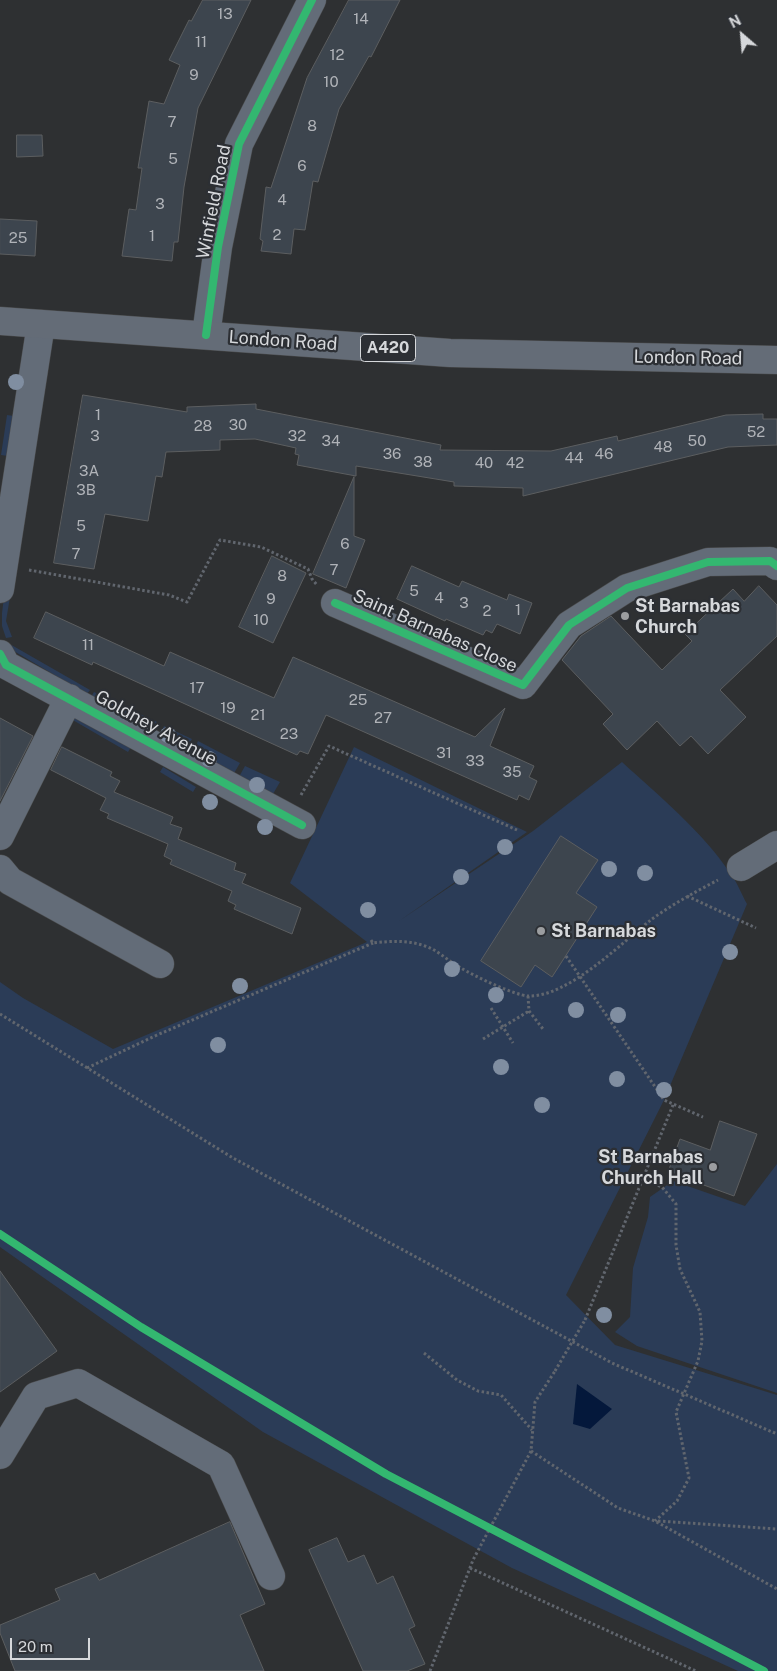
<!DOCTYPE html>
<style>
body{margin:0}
#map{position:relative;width:777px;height:1671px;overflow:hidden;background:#2e3032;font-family:"Public Sans",sans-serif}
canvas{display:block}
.north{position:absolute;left:717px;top:10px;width:50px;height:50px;-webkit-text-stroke:4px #2c2f34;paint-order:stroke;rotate:333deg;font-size:14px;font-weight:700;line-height:20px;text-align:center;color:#d6d8db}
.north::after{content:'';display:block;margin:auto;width:18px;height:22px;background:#d6d8db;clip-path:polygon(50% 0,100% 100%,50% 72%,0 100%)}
.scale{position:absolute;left:10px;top:1638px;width:80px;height:22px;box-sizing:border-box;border:2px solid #d6d8db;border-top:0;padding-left:6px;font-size:15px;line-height:18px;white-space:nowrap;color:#d6d8db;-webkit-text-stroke:4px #2c2f34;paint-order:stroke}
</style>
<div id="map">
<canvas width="777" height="1671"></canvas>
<div class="north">N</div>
<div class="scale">20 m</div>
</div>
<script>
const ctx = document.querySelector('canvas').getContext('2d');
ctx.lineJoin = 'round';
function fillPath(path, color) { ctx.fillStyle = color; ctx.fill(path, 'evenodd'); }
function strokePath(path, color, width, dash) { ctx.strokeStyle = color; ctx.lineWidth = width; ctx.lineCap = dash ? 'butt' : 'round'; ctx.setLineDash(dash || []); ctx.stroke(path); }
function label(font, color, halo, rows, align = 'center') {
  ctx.font = font + ' "Public Sans",sans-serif'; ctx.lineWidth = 4.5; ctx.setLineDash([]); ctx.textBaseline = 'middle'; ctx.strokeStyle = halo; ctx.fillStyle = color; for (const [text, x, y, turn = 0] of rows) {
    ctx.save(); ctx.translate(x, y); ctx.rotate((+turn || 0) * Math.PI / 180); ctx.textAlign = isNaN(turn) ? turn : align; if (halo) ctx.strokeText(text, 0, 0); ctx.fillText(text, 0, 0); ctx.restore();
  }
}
const green = new Path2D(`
 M 7,415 L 14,416 L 8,456 L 1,455 Z
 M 5,589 L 11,591 L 6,621 L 12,637 L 6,638 L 2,626 L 2,613 Z
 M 8,643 L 90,690 L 87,694 L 12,650 Z
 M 94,692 L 157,722 L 151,733 L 91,697 Z
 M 73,713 L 131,747 L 128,752 L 71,719 Z
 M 164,726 L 192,739 L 184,753 L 159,737 Z
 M 198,741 L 240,763 L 230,780 L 191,756 Z
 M 354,747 L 527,832 L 399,921 L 533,831 L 622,762 C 659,796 702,831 730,873 C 737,882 741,893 747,904 L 664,1100 L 566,1295 L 615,1345 L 777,1395 L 777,1671 L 738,1671 L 512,1568 L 263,1432 L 0,1247 L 0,982 L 23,998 L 113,1049 L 367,942 L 290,883 Z
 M 245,766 L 280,782 L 270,799 L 235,784 Z
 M 163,767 L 196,787 L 193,792 L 160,772 Z
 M 777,1164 L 777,1393 L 637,1346 L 615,1332 L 630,1317 L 633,1268 L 648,1217 L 650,1197 L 673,1181 L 745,1206 Z`);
const water = new Path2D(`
 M 577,1384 L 612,1409 L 590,1429 L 573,1424 Z`);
const building = new Path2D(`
 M 203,0 L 251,0 L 198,108 L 184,187 L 178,242 L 174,242 L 172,261 L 122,256 L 129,209 L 136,210 L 142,168 L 138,168 L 149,101 L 164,104 L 180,65 L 169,60 L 189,20 L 191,21 Z
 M 349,0 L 400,0 L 371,57 L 369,56 L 339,109 L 318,182 L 313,181 L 305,230 L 294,229 L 291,254 L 261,251 L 263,241 L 260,239 L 266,187 L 271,188 L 307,78 Z
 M 17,135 L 42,135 L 43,156 L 17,157 Z
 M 0,219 L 37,221 L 35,256 L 0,254 Z
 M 83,395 L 187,412 L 187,407 L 256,404 L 256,409 L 441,445 L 440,450 L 551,451 L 617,436 L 618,441 L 726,415 L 763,414 L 763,419 L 777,419 L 777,445 L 728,447 L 523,496 L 523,488 L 454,486 L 454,482 L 356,466 L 356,476 L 297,465 L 299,455 L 295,454 L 296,448 L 255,439 L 220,440 L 220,450 L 166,452 L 162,477 L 156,476 L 148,521 L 105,514 L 94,569 L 54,563 Z
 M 354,477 L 354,536 L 365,540 L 346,588 L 313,574 Z
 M 272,556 L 306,573 L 273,643 L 239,627 Z
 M 412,566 L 459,587 L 462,581 L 507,600 L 509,594 L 532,603 L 520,634 L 497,624 L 492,633 L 486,630 L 483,635 L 446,619 L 445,621 L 397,599 Z
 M 759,586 L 777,605 L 777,636 L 720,690 L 746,717 L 708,754 L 691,736 L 680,746 L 657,721 L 627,750 L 603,724 L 613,714 L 562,660 L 581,636 L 611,616 L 662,670 L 692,641 L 685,634 L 733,589 L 744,601 Z
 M 46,612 L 164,666 L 170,652 L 274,698 L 293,657 L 475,737 L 505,708 L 490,746 L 534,766 L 529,777 L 537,781 L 529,800 L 519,795 L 517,800 L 326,715 L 308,754 L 300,751 L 297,755 L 93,662 L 92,665 L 34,638 Z
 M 0,718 L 33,736 L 0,801 Z
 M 62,747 L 112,772 L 110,776 L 120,781 L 114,792 L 173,817 L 170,824 L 182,828 L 178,839 L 236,863 L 234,870 L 246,874 L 242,883 L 301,908 L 292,934 L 234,909 L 236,905 L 228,901 L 232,891 L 170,864 L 172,860 L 164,856 L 168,844 L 107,818 L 109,814 L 100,810 L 106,798 L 51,770 Z
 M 561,836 L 598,860 L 576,893 L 597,907 L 552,977 L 535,965 L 521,987 L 481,961 Z
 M 720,1121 L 757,1134 L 734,1196 L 668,1172 L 680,1139 L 710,1150 Z
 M 0,1271 L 57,1351 L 0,1392 Z
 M 230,1522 L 265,1604 L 240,1615 L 264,1671 L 15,1671 L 0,1633 L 0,1625 L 60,1600 L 55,1589 L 95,1573 L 99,1580 Z
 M 337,1538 L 348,1562 L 364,1555 L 377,1584 L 393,1576 L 415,1626 L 409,1629 L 425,1664 L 407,1671 L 363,1671 L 309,1550 Z`);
const path = new Path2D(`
 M 29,570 L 169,595 L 187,602 L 220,540 L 261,547 L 308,569 L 312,579 L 317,585
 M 301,795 L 329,746 L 517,830
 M 687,896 L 756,928
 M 371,940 L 373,943 C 391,941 408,940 425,946 C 438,950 449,962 461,968 C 474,976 514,995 528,996 C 569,997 621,943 652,919 C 673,904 695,892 718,880
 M 566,956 L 664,1100 L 703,1117
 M 528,996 L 529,1011 L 543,1029
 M 491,1008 L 513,1043
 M 0,1014 L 233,1158 L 612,1363 L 777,1434
 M 483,1039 L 529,1011
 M 87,1068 L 157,1035 L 373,943
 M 644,1180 L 662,1187 L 676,1204 L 676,1245 L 680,1269 L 700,1312 L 702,1341 L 698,1361 L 676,1412 L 689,1478 L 677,1501 L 655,1521
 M 585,1320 L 673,1105
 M 424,1353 L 457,1380 L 478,1391 L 501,1395 L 532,1430
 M 531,1451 L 618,1508 L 655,1521 L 777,1589
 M 658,1521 L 777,1529
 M 470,1568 L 696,1671
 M 430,1671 L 473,1560 L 531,1451 L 535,1402 L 555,1371`);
const minor = new Path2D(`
 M 206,335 L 218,247 L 239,144 L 312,0
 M 0,589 L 41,324
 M 335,603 L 523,685 L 569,625 L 627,588 L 708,562 L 770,561 L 777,566
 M 0,654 L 6,665 L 302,825
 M 0,836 L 69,698
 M 741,867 L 777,845
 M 0,869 L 10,881 L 160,964
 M 0,1455 L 36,1396 L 78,1383 L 221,1465 L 271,1576`);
const major = new Path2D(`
 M 0,321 L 450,353 L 777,360`);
const pathBridge = new Path2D(`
 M 555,1371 L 585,1320`);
const cycleway = new Path2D(`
 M 206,335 L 218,247 L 239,144 L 312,0
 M 335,603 L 523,685 L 569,625 L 627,588 L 708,562 L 770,561 L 777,566
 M 0,654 L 6,665 L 302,825
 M 0,1234 L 141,1327 L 386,1474 L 764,1671`);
const trees = [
 [16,382],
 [168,735],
 [209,759],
 [257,785],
 [210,802],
 [265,827],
 [505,847],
 [609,869],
 [645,873],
 [461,877],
 [368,910],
 [730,952],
 [452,969],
 [240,986],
 [496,995],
 [576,1010],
 [618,1015],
 [218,1045],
 [501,1067],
 [617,1079],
 [664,1090],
 [542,1105],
 [604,1315]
];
const markers = [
 [625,616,5,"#9b9da0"],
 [541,931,5,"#9b9da0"],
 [713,1167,5,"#9b9da0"]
];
const numberNames = [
 ["13",225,14],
 ["14",361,19],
 ["11",201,42],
 ["12",337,55],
 ["9",194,75],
 ["10",331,82],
 ["7",172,122],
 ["8",312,126],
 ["5",173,159],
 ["6",302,166],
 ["4",282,200],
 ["3",160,204],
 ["2",277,235],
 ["1",152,236],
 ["25",18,238],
 ["1",98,415],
 ["30",238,425],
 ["28",203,426],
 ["52",756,432],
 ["3",95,436],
 ["32",297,436],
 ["34",331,441],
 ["50",697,441],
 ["48",663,447],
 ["36",392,454],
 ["46",604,454],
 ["44",574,458],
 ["38",423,462],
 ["40",484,463],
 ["42",515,463],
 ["3A",89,471],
 ["3B",86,490],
 ["5",81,526],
 ["6",345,544],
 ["7",76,554],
 ["7",334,570],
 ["8",282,576],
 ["5",414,591],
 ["4",439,598],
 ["9",271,599],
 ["3",464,603],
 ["1",518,610],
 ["2",487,611],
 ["10",261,620],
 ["11",88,645],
 ["17",197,688],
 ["25",358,700],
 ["19",228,708],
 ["21",258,715],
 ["27",383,718],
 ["23",289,734],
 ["31",444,753],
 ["33",475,761],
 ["35",512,772]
];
const shields = [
 [388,348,55]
];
const shieldNames = [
 ["A420",388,348]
];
const streetNames = [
 ["Winfield Road",214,202,-79],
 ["London Road",283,341,4],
 ["London Road",688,358,1],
 ["Saint Barnabas Close",435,631,24],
 ["Goldney Avenue",156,728,29]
];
const poiNames = [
 ["St Barnabas",635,606],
 ["Church",635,627],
 ["St Barnabas",551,931],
 ["St Barnabas",703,1157,"right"],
 ["Church Hall",703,1178,"right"]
];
fillPath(green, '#2b3c57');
fillPath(water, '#04183b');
fillPath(building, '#3d454e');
strokePath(building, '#5c5e60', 1);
strokePath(minor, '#4a4b4c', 29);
strokePath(major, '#4a4b4c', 29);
strokePath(path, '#61666e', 3, [2.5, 2.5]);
strokePath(minor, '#636c78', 28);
strokePath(major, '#646c77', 28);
strokePath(pathBridge, '#61666e', 3, [2.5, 2.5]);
strokePath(cycleway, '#33b770', 8);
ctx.fillStyle = '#808ea1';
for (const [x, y] of trees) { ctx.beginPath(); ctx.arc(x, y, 8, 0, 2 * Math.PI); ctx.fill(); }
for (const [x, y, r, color] of markers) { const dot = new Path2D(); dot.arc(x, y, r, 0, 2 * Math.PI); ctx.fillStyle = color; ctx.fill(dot); strokePath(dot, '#2c2f34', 2); }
label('15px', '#b0b3b8', null, numberNames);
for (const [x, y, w] of shields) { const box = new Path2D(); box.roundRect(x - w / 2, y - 13.5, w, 27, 4); ctx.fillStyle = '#2c2f34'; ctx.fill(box); strokePath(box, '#d6d8db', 1); }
label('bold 16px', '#d6d8db', null, shieldNames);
label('18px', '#d6d8db', '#2c2f34', streetNames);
label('bold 18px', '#d6d8db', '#2c2f34', poiNames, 'left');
</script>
